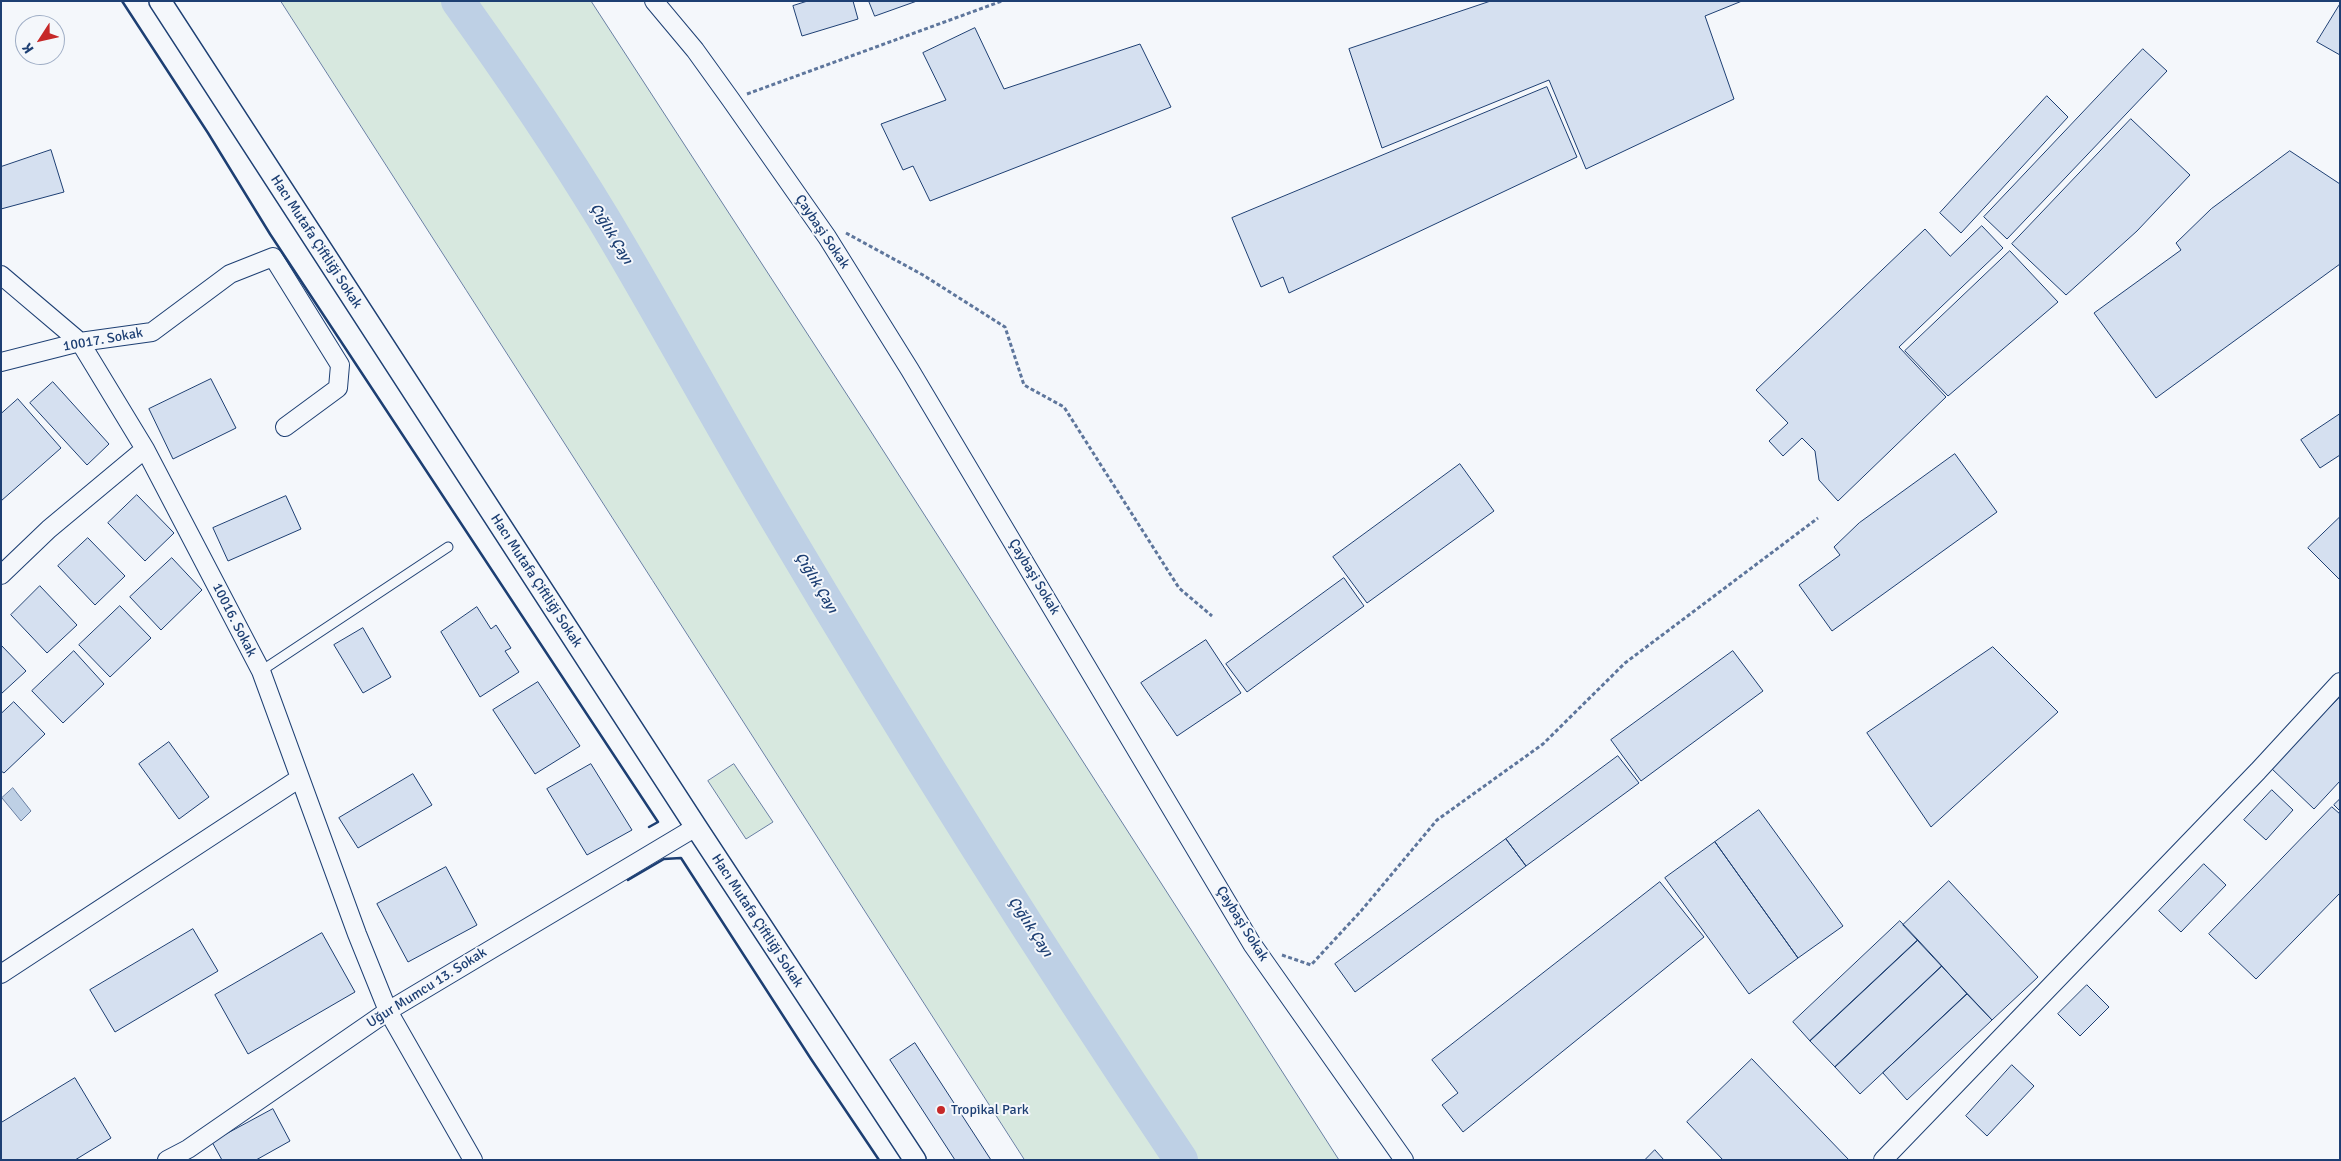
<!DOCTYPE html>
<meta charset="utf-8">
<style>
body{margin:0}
#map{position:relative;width:2341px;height:1161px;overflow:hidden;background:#f4f7fb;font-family:Signika,sans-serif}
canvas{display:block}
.frame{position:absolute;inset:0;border:2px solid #1d3f73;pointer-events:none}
.north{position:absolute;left:15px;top:15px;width:50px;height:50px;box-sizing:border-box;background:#f4f7fb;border:1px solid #9eadc5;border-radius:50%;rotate:235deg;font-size:14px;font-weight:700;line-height:20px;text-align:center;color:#1d3f73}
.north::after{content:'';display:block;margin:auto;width:18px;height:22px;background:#c62828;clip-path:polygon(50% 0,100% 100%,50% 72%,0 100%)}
</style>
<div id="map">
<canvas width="2341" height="1161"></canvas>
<div class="frame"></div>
<div class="north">K</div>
</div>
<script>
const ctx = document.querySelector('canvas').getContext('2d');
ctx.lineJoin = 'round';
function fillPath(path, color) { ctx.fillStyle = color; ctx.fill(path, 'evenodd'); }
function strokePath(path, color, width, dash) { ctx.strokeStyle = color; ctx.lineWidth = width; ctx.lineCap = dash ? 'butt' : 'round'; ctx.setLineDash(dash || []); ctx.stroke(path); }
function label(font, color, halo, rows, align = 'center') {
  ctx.font = font + ' Signika,sans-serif'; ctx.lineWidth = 4; ctx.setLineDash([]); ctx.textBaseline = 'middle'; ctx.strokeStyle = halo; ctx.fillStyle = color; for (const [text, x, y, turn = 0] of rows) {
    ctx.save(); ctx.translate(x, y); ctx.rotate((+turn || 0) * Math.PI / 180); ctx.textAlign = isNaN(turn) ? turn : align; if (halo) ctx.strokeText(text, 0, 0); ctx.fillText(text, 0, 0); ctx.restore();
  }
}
const green = new Path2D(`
 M 281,1 L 591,1 L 868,427 L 1339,1160 L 1025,1160 Z
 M 734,764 L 773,822 L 746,839 L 708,781 Z`);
const water = new Path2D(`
 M 13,788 L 31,811 L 21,821 L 2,798 Z`);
const river = new Path2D(`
 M 458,1 C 509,72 558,144 603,218 C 662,316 716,417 775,516 C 904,734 1039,949 1181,1160`);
const building = new Path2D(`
 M 808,1 L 853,1 L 858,19 L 802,36 L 793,6 Z
 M 869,1 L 917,1 L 875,16 Z
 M 1491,1 L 1742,1 L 1705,16 L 1734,99 L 1586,169 L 1549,80 L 1382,148 L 1349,49 Z
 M 2340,4 L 2340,55 L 2317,42 Z
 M 975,28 L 1004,89 L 1140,44 L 1171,107 L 930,201 L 913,166 L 903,170 L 881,124 L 946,100 L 923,53 Z
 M 2143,49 L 2167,71 L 2007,239 L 1984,217 Z
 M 1547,87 L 1577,157 L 1289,293 L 1283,277 L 1261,287 L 1232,218 Z
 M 2047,96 L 2068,117 L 1961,233 L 1940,213 Z
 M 2131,119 L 2190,175 L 2137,231 L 2066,295 L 2012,244 Z
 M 51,150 L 64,192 L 1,209 L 1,167 Z
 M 2290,151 L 2340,184 L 2340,264 L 2156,398 L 2094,313 L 2181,250 L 2176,243 L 2211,209 Z
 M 1982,226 L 2003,248 L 1899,347 L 1946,397 L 1838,501 L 1819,480 L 1815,451 L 1802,438 L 1783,456 L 1769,441 L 1788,423 L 1756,390 L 1925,229 L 1950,256 Z
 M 2010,251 L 2058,302 L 1948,396 L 1905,351 Z
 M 211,379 L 236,428 L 173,459 L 149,409 Z
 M 53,382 L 109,444 L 87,465 L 30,403 Z
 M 18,399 L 61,448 L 1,501 L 1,414 Z
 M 2340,414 L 2340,455 L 2320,468 L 2301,440 Z
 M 1955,454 L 1997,512 L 1832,631 L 1799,585 L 1840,555 L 1834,547 L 1859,523 Z
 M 1460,464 L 1494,511 L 1367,603 L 1333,557 Z
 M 137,495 L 174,533 L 145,561 L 108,523 Z
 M 286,496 L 301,529 L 228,561 L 213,528 Z
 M 2340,517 L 2340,580 L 2308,548 Z
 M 88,538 L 125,576 L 95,605 L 58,566 Z
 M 172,558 L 202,590 L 161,630 L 130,597 Z
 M 1344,578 L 1364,606 L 1247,692 L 1226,664 Z
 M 40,586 L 77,625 L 47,653 L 11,615 Z
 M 120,606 L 151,638 L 110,677 L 79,645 Z
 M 477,607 L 491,629 L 496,625 L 511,648 L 505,651 L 519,672 L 480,697 L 441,632 Z
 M 363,628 L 391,677 L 363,693 L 334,645 Z
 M 1206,640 L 1241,693 L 1177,736 L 1141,683 Z
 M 1,645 L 26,671 L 1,694 Z
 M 1993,647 L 2058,712 L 1931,827 L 1867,733 Z
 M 74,651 L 104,684 L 63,723 L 32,691 Z
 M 1733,651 L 1763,691 L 1641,781 L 1611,740 Z
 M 538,682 L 580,746 L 535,774 L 493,710 Z
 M 2340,697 L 2340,781 L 2314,809 L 2271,768 Z
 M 14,702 L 45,734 L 4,773 L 1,771 L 1,714 Z
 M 169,742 L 209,797 L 179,819 L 139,764 Z
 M 1618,756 L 1639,783 L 1526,866 L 1506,839 Z
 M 591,764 L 632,830 L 587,855 L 547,789 Z
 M 413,774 L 432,805 L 358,848 L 339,818 Z
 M 2272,790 L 2293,810 L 2266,840 L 2244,820 Z
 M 2340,799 L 2340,811 L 2334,805 Z
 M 2332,807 L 2340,814 L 2340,893 L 2256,979 L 2209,934 Z
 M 1759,810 L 1843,926 L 1798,958 L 1715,842 Z
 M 1506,839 L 1526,866 L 1355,992 L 1335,964 Z
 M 1715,842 L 1798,958 L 1749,994 L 1665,878 Z
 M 2204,864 L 2226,885 L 2181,932 L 2159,911 Z
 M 446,867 L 477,925 L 408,962 L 377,904 Z
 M 1949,881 L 2038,977 L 1992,1020 L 1903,925 Z
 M 1660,882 L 1704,937 L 1463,1132 L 1442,1105 L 1458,1093 L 1432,1060 Z
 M 1900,921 L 1918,940 L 1810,1041 L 1793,1022 Z
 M 193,929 L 218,971 L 115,1032 L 90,990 Z
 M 322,933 L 355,992 L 248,1054 L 215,995 Z
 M 1918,940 L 1942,966 L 1835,1067 L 1810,1041 Z
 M 1942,966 L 1967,994 L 1860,1094 L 1835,1067 Z
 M 2087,985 L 2109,1007 L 2080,1036 L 2058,1014 Z
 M 1967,994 L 1992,1020 L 1907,1100 L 1883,1073 Z
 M 915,1043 L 991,1160 L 955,1160 L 890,1060 Z
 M 1752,1059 L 1849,1160 L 1723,1160 L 1687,1122 Z
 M 2012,1065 L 2034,1086 L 1987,1136 L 1966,1116 Z
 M 75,1078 L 111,1138 L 75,1160 L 1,1160 L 1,1123 Z
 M 273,1109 L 290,1141 L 256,1160 L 222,1160 L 212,1142 Z
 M 1655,1150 L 1664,1160 L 1645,1160 Z`);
const path = new Path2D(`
 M 747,94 L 1002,1
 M 846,233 L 923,275 L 1005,327 L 1024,385 L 1064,407 L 1179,588 L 1212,616
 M 1282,955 L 1311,965 L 1361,911 L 1437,820 L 1543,744 L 1625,663 L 1818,518`);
const service = new Path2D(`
 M 261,671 L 448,547`);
const minor = new Path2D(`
 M 654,1 L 695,50 L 731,100 L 827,237 L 910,370 L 1252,944 L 1404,1160
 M 1,275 L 80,342 L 145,449 L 261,671 L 357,934 L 388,1011 L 473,1160
 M 1,362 L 80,342 L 152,332 L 230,274 L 273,257 L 340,365 L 338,388 L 285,427
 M 1,575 L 49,529 L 145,449
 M 1,974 L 300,778
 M 167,1160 L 188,1149 L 388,1011 L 696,827
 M 1883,1160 L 2258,771 L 2340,682`);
const tertiary = new Path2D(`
 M 160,1 L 696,827 L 915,1160`);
const wall = new Path2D(`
 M 122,1 L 208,133 L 270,234 L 658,822 L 649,827
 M 628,880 L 664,859 L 681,858 L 811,1059 L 879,1160`);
const markers = [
 [941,1110,5,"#c62828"]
];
const streetNames = [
 ["Çaybaşi Sokak",822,232,56],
 ["Hacı Mutafa Çiftliği Sokak",316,242,57],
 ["10017. Sokak",103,340,-10],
 ["Çaybaşi Sokak",1034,577,59],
 ["Hacı Mutafa Çiftliği Sokak",536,581,57],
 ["10016. Sokak",234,620,63],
 ["Hacı Mutafa Çiftliği Sokak",757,921,57],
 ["Çaybaşi Sokak",1242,924,58],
 ["Uğur Mumcu 13. Sokak",427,988,-32]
];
const poiNames = [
 ["Tropikal Park",951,1110]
];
const waterNames = [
 ["Çığlık Çayı",611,234,59],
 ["Çığlık Çayı",816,583,59],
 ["Çığlık Çayı",1030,927,57]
];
fillPath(green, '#d7e8df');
strokePath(green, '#687fa3', 1);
fillPath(water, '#bed0e5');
strokePath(water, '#687fa3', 1);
strokePath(river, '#bed0e5', 34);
fillPath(building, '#d5e0f0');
strokePath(building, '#1d3f73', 1);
strokePath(service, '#1d3f73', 11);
strokePath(minor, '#1d3f73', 20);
strokePath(tertiary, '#1d3f73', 24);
strokePath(path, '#5e769c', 3, [4, 2.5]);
strokePath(service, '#f4f7fb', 9);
strokePath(minor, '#f4f7fb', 18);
strokePath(tertiary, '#f4f7fb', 21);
strokePath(wall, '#1d3f73', 2.5);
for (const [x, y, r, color] of markers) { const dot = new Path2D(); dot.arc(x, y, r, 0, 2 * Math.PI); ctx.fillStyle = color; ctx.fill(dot); strokePath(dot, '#f4f7fb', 2); }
label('14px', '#1d3f73', '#f4f7fb', streetNames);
label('14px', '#1d3f73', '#f4f7fb', poiNames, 'left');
label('italic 15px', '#1d3f73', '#f4f7fb', waterNames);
</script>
